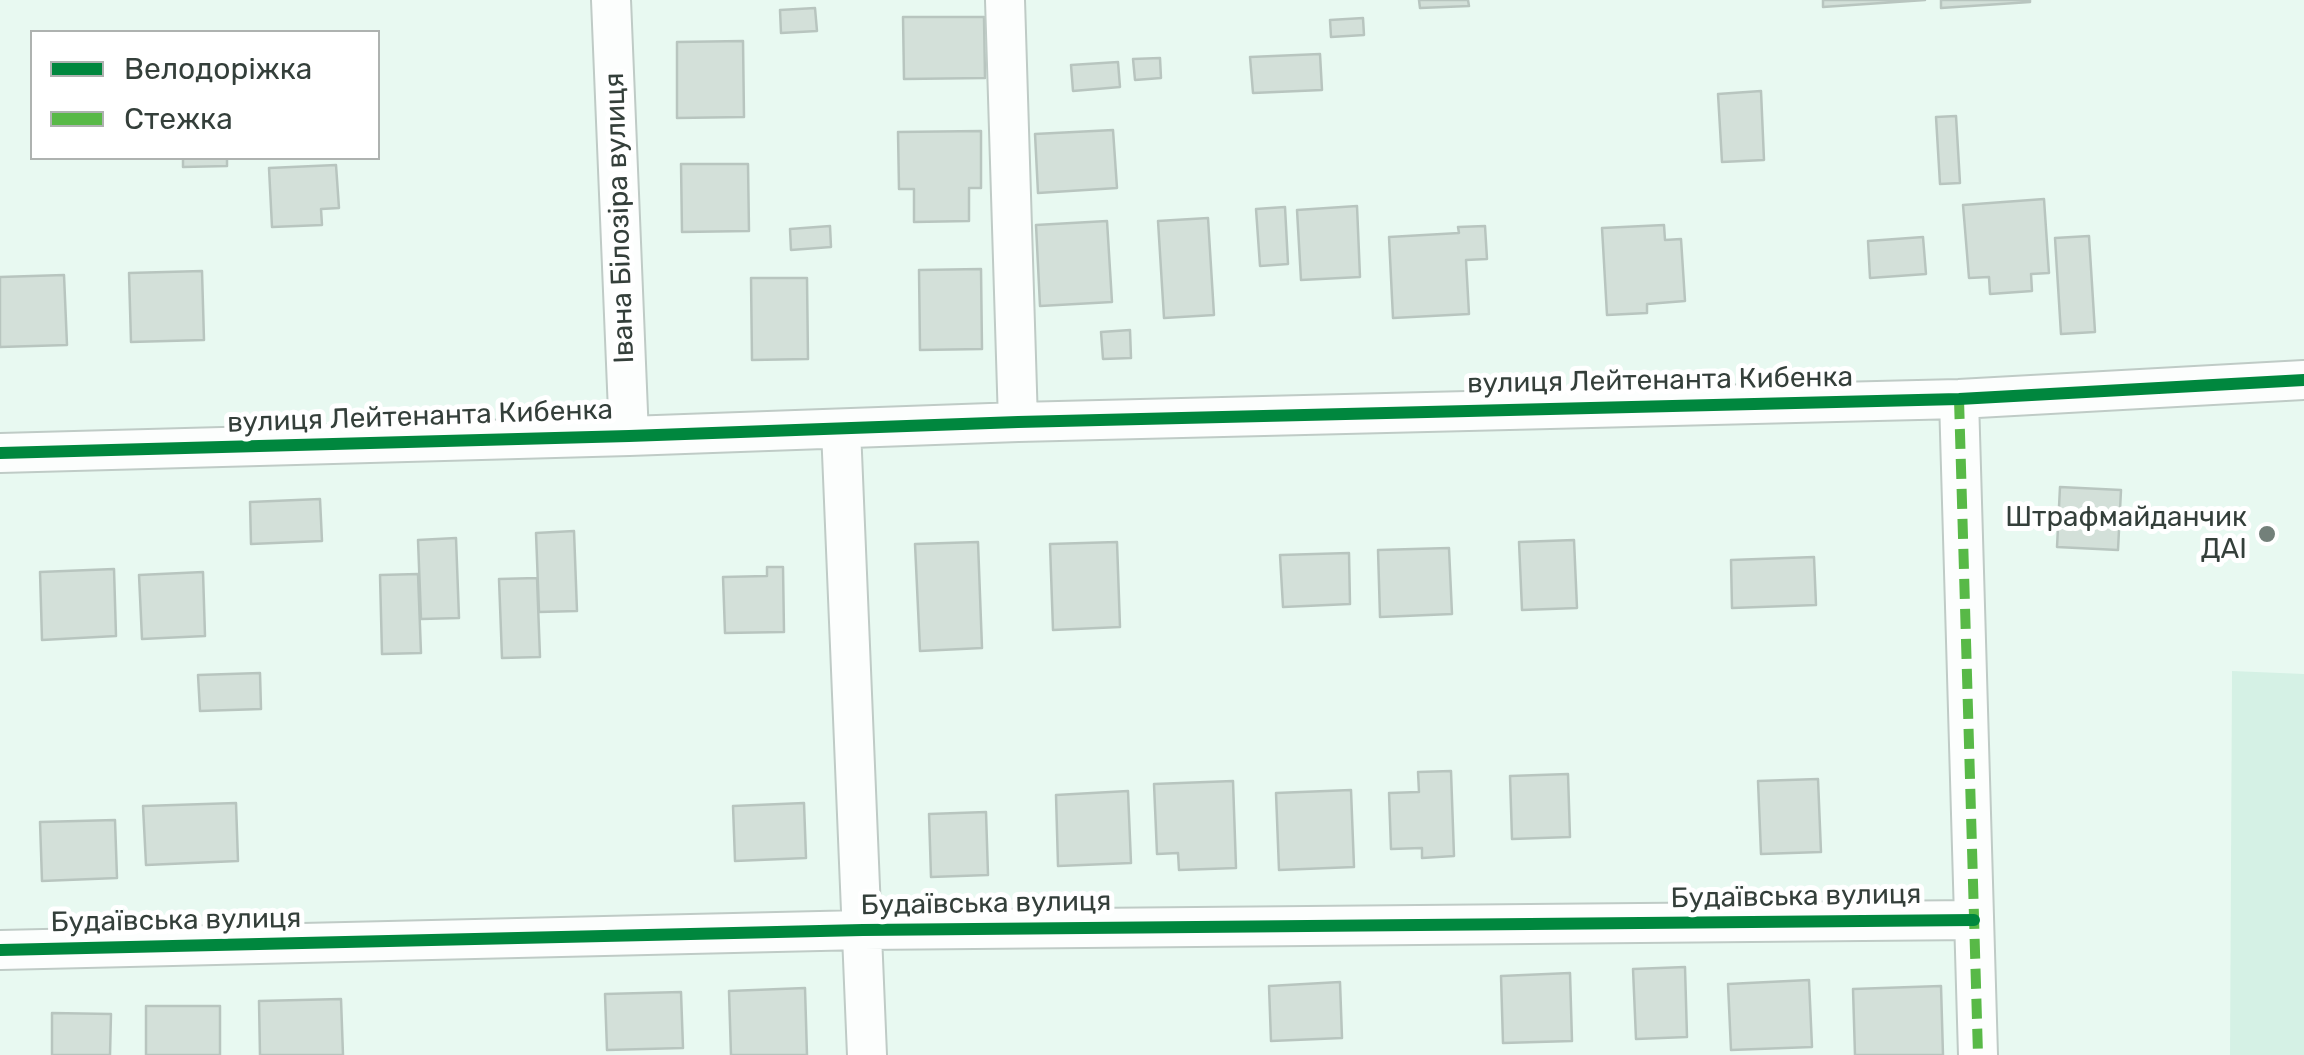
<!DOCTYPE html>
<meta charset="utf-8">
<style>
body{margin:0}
#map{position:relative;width:2304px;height:1055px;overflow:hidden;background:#e8f9f1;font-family:Rubik,sans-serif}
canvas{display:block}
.legend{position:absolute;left:30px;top:30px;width:350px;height:130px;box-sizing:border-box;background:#fff;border:2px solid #aeb2b0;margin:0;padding:12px 18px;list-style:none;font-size:30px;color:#343f3a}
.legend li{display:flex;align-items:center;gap:20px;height:50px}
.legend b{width:50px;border:2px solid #aeb2b0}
</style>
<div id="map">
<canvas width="2304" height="1055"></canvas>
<ul class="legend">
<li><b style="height:12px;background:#00873e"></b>Велодоріжка</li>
<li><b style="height:12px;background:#58b947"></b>Стежка</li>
</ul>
</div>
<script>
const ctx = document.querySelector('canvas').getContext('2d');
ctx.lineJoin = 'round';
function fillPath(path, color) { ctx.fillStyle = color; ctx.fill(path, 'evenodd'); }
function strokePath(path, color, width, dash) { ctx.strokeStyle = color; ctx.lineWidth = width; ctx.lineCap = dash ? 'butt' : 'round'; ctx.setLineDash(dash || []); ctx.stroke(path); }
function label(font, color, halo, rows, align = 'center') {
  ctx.font = font + ' Rubik,sans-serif'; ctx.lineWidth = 10; ctx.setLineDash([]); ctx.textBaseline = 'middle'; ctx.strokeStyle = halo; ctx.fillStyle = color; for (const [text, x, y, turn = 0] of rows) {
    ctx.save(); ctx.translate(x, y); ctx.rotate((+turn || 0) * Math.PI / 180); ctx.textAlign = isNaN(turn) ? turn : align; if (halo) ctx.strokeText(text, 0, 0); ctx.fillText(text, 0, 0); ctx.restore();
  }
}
const built = new Path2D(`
 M 2232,671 L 2304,674 L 2304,1055 L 2230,1055 Z`);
const building = new Path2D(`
 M 1419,0 L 1468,0 L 1469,6 L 1420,8 Z
 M 1823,0 L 1925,0 L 1823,7 Z
 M 1941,0 L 2030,0 L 2030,2 L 1941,8 Z
 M 815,8 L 817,31 L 781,33 L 780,10 Z
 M 903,17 L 984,17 L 985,78 L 904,79 Z
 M 1363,18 L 1364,35 L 1331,37 L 1330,20 Z
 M 743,41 L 744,117 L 677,118 L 677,42 Z
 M 1320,54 L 1322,90 L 1253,93 L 1250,57 Z
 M 1160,58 L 1161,78 L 1135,80 L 1133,59 Z
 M 1118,62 L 1120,87 L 1073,91 L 1071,65 Z
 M 1761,91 L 1764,160 L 1722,162 L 1718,94 Z
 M 1956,116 L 1960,183 L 1940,184 L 1936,117 Z
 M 1113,130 L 1117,188 L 1038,193 L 1035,134 Z
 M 981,131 L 981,188 L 969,188 L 969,221 L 914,222 L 914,189 L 899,189 L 898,132 Z
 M 183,158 L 227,158 L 227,166 L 183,167 Z
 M 681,164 L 748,164 L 749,231 L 682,232 Z
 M 336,165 L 339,208 L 321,209 L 322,225 L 272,227 L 269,168 Z
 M 2044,199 L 2049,273 L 2031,274 L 2032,291 L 1990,294 L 1989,277 L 1969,278 L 1963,205 Z
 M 1357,206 L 1360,277 L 1301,280 L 1297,210 Z
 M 1285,207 L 1288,264 L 1260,266 L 1256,209 Z
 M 1208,218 L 1214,315 L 1164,318 L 1158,221 Z
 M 1107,221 L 1112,302 L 1040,306 L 1036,225 Z
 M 1664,225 L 1665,240 L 1681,239 L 1685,301 L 1647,304 L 1647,313 L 1607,315 L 1602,228 Z
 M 830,226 L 831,247 L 791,250 L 790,229 Z
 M 1485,226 L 1487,259 L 1466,260 L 1469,314 L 1393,318 L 1389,237 L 1459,233 L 1458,227 Z
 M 2089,236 L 2095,332 L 2061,334 L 2055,238 Z
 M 1923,237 L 1926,274 L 1870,278 L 1868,241 Z
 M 981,269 L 982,349 L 920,350 L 919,270 Z
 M 202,271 L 204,340 L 131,342 L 129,273 Z
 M 64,275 L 67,345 L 0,347 L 0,277 Z
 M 751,278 L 807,278 L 808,359 L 752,360 Z
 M 1130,330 L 1131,358 L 1103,359 L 1101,332 Z
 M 2060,487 L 2121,490 L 2118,550 L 2057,547 Z
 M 320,499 L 322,541 L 251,544 L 250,502 Z
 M 574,531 L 577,611 L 539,612 L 536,533 Z
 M 456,538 L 459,618 L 421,619 L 418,540 Z
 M 1574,540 L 1577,608 L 1522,610 L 1519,542 Z
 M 978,542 L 982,648 L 920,651 L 915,544 Z
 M 1117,542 L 1120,627 L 1053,630 L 1050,544 Z
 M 1449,548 L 1452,614 L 1380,617 L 1378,550 Z
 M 1349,553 L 1350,604 L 1283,607 L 1280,555 Z
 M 1814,557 L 1816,605 L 1732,608 L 1731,560 Z
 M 767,567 L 783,567 L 784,632 L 725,633 L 723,577 L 767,576 Z
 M 114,569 L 116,636 L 42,640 L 40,572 Z
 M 203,572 L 205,636 L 142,639 L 139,575 Z
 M 418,574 L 421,653 L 382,654 L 380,575 Z
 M 537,578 L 540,657 L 502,658 L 499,579 Z
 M 260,673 L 261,709 L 200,711 L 198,675 Z
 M 1451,771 L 1454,856 L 1422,858 L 1422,848 L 1391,849 L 1389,793 L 1419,792 L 1418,772 Z
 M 1568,774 L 1570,837 L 1512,839 L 1510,776 Z
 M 1818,779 L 1821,852 L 1761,854 L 1758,781 Z
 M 1233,781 L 1236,868 L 1179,870 L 1178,853 L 1157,854 L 1154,784 Z
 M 1351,790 L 1354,867 L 1279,870 L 1276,793 Z
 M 1128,791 L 1131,863 L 1058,866 L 1056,795 Z
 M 236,803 L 238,861 L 146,865 L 143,806 Z
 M 804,803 L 806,858 L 735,861 L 733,806 Z
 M 986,812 L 988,875 L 931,877 L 929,814 Z
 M 115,820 L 117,878 L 42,881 L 40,822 Z
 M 1685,967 L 1687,1037 L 1636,1039 L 1633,969 Z
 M 1570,973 L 1572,1041 L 1503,1043 L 1501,976 Z
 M 1809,980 L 1812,1047 L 1731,1050 L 1728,984 Z
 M 1340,982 L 1342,1038 L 1271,1041 L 1269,986 Z
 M 1941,986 L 1943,1055 L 1855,1055 L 1853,989 Z
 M 805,988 L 807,1055 L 731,1055 L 729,991 Z
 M 681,992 L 683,1048 L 607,1050 L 605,994 Z
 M 341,999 L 343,1055 L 260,1055 L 259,1001 Z
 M 146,1006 L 220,1006 L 220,1055 L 146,1055 Z
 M 52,1013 L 111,1014 L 110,1055 L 52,1055 Z`);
const minor = new Path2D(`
 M 611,0 L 629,436
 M 1005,0 L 1018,422
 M 1959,399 L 1978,1055
 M 841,429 L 867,1055
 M 0,453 L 629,436 L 1018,422 L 1959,399 L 2304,380
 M 0,950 L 863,930 L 1974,920`);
const quiet = new Path2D(`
 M 1959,399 L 1978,1055`);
const cycleway = new Path2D(`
 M 0,453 L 629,436 L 1018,422 L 1959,399 L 2304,380
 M 0,950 L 863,930 L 1974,920`);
const markers = [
 [2267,534,10,"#73807a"]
];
const streetNames = [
 ["Івана Білозіра вулиця",620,218,-92],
 ["вулиця Лейтенанта Кибенка",1660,381,-1],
 ["вулиця Лейтенанта Кибенка",420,417,-2],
 ["Будаївська вулиця",1796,897,-1],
 ["Будаївська вулиця",986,904,-1],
 ["Будаївська вулиця",176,921,-1]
];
const poiNames = [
 ["Штрафмайданчик",2247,518],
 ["ДАІ",2247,550]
];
fillPath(built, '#d5f1e5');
fillPath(building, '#d3e0d9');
strokePath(building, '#b8c5bf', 2.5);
strokePath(minor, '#bfcbc6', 42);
strokePath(minor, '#fcfefd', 38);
strokePath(quiet, '#58b947', 10, [20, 10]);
strokePath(cycleway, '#00873e', 12);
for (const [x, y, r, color] of markers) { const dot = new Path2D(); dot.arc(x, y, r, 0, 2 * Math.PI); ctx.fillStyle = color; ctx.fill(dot); strokePath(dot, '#fff', 4); }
label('28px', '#343f3a', '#fff', streetNames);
label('28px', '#343f3a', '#fff', poiNames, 'right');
</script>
